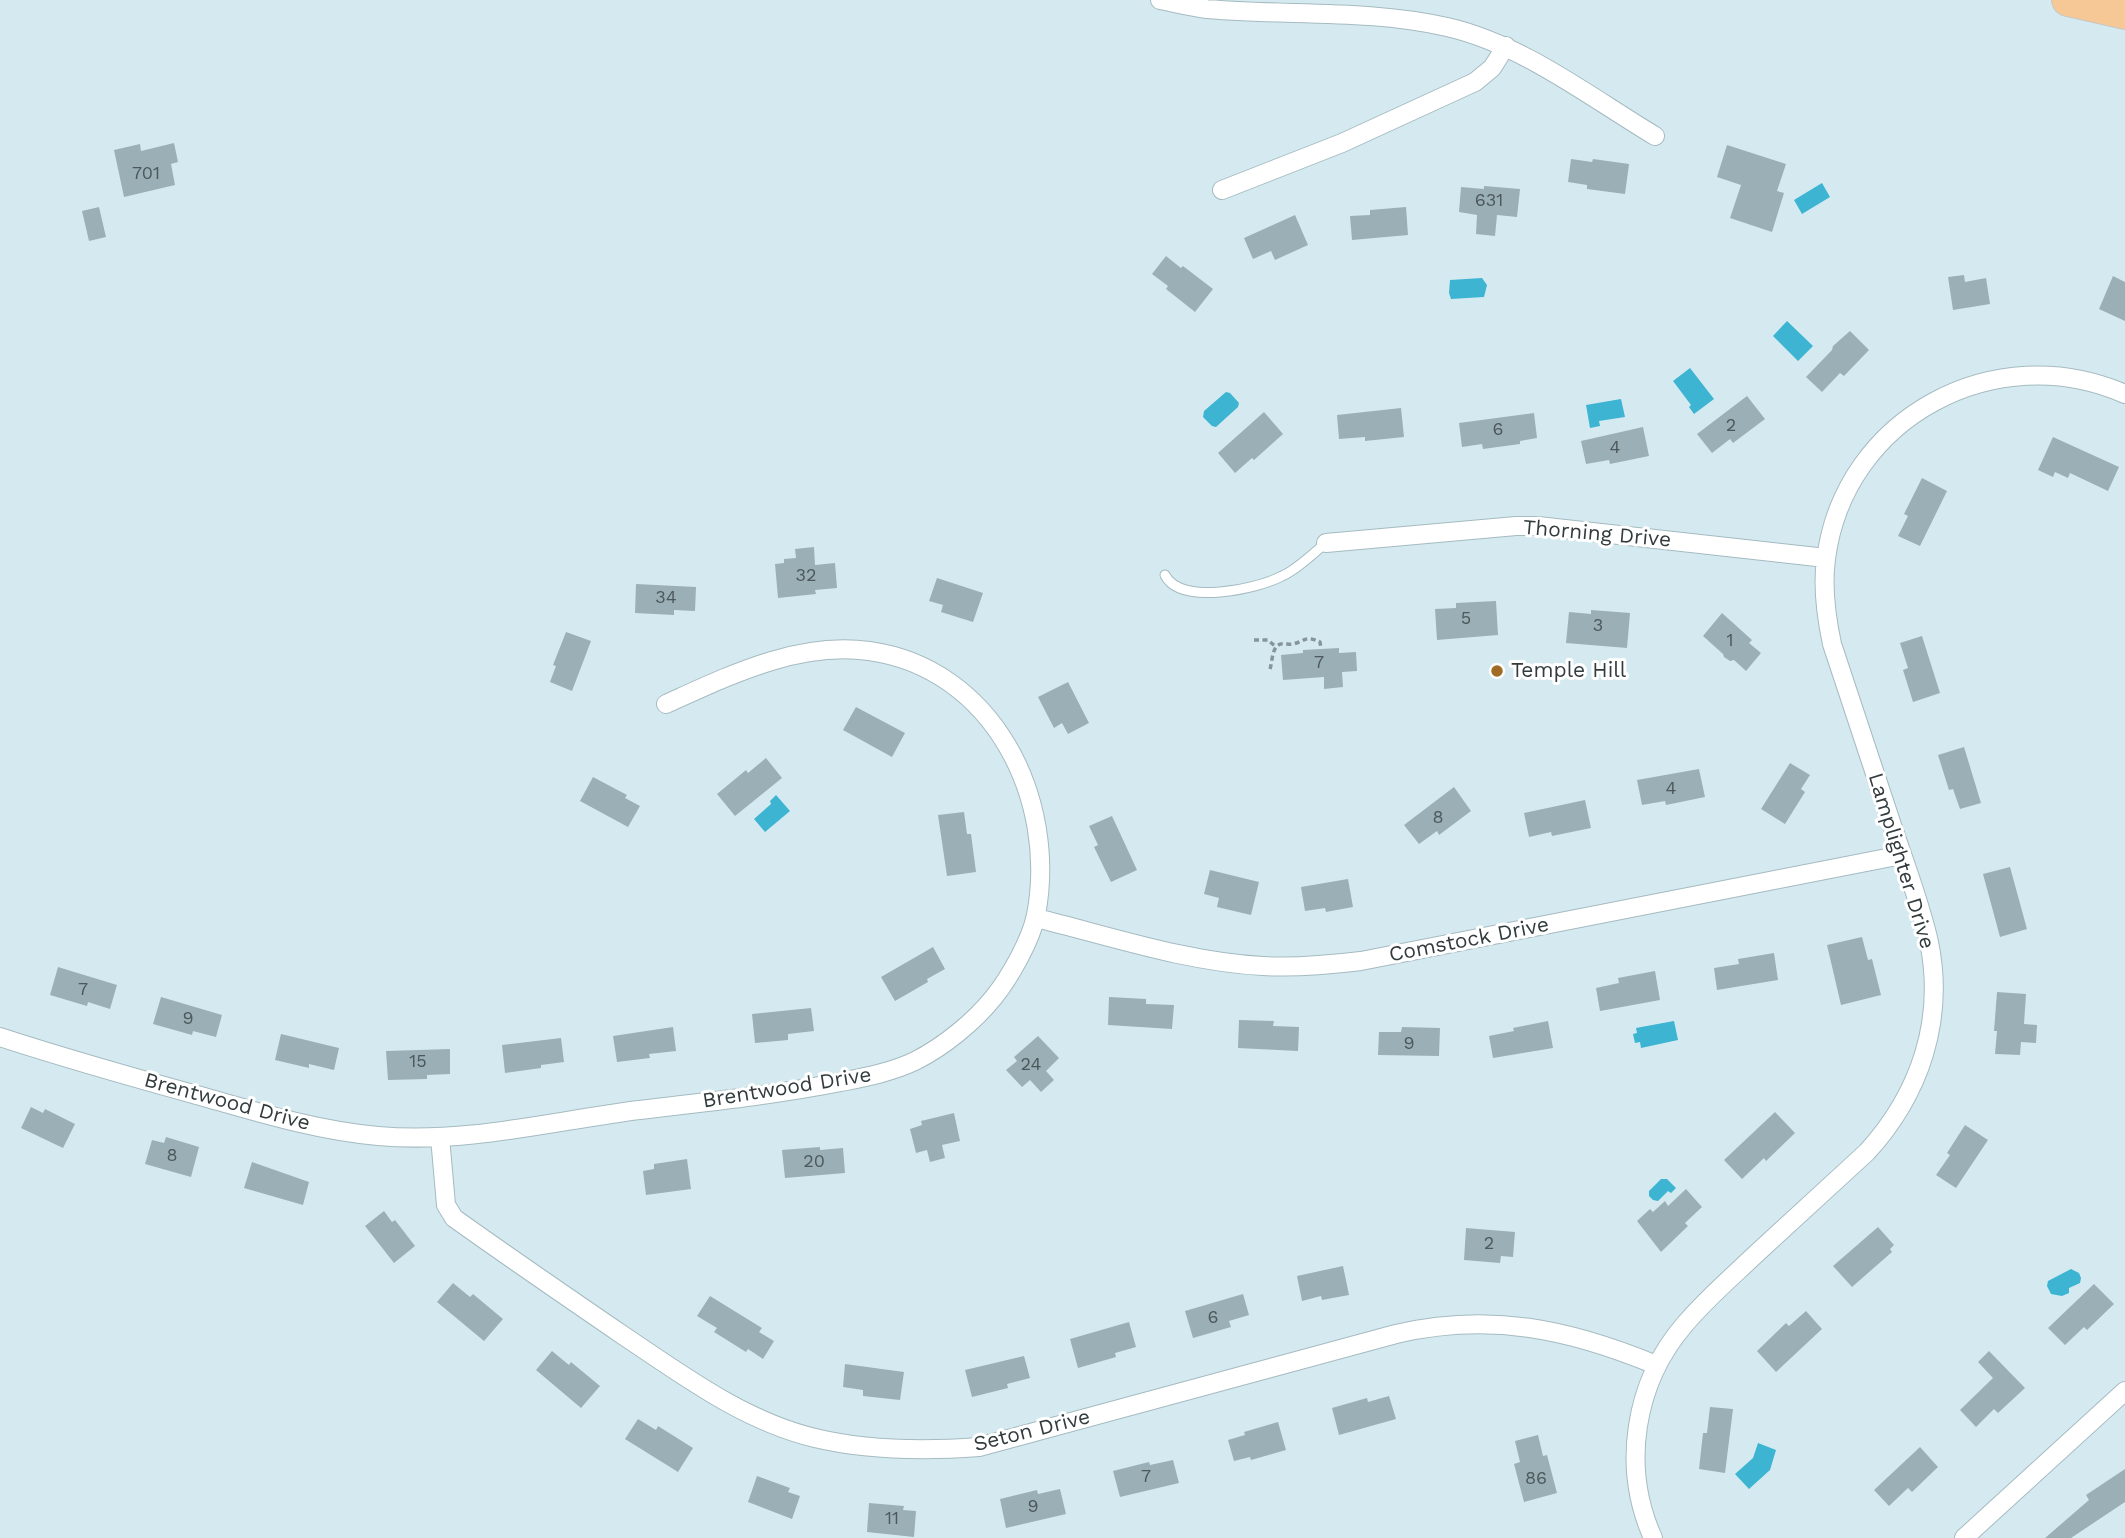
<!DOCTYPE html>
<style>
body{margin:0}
canvas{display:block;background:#d4eaf0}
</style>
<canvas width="2125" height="1538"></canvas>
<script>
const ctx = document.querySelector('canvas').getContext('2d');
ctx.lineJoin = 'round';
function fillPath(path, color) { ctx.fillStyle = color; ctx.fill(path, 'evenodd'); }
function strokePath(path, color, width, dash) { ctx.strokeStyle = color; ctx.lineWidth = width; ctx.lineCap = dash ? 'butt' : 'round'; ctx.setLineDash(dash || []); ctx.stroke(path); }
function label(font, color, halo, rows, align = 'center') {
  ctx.font = font + ' "Work Sans",sans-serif'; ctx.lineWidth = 6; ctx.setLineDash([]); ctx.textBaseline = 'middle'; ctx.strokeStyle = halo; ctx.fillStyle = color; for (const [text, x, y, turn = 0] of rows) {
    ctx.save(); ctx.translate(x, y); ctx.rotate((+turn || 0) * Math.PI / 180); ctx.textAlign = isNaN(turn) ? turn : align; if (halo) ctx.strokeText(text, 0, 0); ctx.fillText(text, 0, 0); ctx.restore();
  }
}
const water = new Path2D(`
 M 1822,183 L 1830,197 L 1802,214 L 1794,200 Z
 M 1482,278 L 1487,285 L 1484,297 L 1451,299 L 1449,293 L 1450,280 Z
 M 1787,321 L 1813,346 L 1798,361 L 1773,336 Z
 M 1690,368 L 1714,399 L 1694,414 L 1689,407 L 1691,405 L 1673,381 Z
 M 1226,392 L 1230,393 L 1239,403 L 1238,407 L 1216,427 L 1212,426 L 1203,417 L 1204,411 Z
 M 1621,399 L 1625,417 L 1599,421 L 1600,426 L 1590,428 L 1586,405 Z
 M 776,795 L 790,811 L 765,832 L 754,819 L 771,804 L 770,801 Z
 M 1674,1021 L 1678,1040 L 1641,1048 L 1640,1042 L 1635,1043 L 1633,1034 L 1637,1033 L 1636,1028 Z
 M 1661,1179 L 1667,1179 L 1676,1188 L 1671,1193 L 1668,1191 L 1658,1201 L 1653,1200 L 1649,1196 L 1649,1191 Z
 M 2071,1269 L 2079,1273 L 2081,1278 L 2080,1283 L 2069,1288 L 2069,1293 L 2062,1296 L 2051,1294 L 2047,1286 L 2048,1281 Z
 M 1758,1443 L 1776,1450 L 1770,1470 L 1749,1489 L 1735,1474 L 1753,1458 Z`);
const building = new Path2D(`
 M 174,143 L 178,162 L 171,164 L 175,185 L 124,197 L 114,150 L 140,144 L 141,151 Z
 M 1727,145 L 1786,164 L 1777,191 L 1784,193 L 1772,232 L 1730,218 L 1741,185 L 1717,177 Z
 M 1571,159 L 1592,162 L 1593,159 L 1629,164 L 1625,194 L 1587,189 L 1587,185 L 1568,182 Z
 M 1484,186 L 1520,189 L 1517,217 L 1497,215 L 1495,236 L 1476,234 L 1477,215 L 1459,212 L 1461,187 L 1484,189 Z
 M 99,207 L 106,237 L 89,241 L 82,211 Z
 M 1406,207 L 1408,235 L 1352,240 L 1350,216 L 1370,215 L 1370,210 Z
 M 1295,215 L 1308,245 L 1275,260 L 1271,251 L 1253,259 L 1244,238 Z
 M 1166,256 L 1181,268 L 1183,266 L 1213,289 L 1195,312 L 1166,289 L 1168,286 L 1152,274 Z
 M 1964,275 L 1965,282 L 1986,278 L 1990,304 L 1953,310 L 1948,277 Z
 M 2113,276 L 2125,282 L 2125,321 L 2099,309 Z
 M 1850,331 L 1869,350 L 1844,376 L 1840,373 L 1822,392 L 1806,377 L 1832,350 L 1833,346 Z
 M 1747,396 L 1765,419 L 1733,443 L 1730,439 L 1712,453 L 1697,434 Z
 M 1401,408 L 1404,437 L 1365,441 L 1365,437 L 1339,439 L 1337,415 Z
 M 1264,412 L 1283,434 L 1254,460 L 1252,458 L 1235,473 L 1218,453 Z
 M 1534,413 L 1537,438 L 1520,441 L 1520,444 L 1483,449 L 1482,444 L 1462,447 L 1459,423 Z
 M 1643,427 L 1649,456 L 1610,464 L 1609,460 L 1586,464 L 1581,441 Z
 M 2053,437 L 2119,467 L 2108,491 L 2070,473 L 2068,478 L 2055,472 L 2053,477 L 2038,470 Z
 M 1922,478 L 1947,491 L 1920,546 L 1898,536 L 1908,516 L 1904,514 Z
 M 814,547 L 815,565 L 835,563 L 837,588 L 815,590 L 816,594 L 778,598 L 775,564 L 784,563 L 784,559 L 796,558 L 795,549 Z
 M 937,578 L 983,593 L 973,622 L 941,612 L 943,605 L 929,601 Z
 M 636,584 L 696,587 L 695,611 L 674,610 L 674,615 L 635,613 Z
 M 1496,601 L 1498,635 L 1437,640 L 1435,609 L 1456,608 L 1456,603 Z
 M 1591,610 L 1630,613 L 1627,648 L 1566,643 L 1569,612 L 1591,614 Z
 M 1722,613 L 1752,640 L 1749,643 L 1761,653 L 1746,671 L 1734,660 L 1730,661 L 1724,657 L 1723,654 L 1703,636 Z
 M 566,632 L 591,641 L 572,691 L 550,682 L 556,666 L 553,665 Z
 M 1922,636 L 1940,693 L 1913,702 L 1903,670 L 1908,668 L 1900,643 Z
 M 1339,648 L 1339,653 L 1356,652 L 1357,671 L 1342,672 L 1343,687 L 1324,689 L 1324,677 L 1283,680 L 1281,655 L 1303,653 L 1303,650 Z
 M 1068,682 L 1089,723 L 1068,734 L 1062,723 L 1054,728 L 1038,697 Z
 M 856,707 L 905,733 L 892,757 L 843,730 Z
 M 1964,747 L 1981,803 L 1960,809 L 1953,789 L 1949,790 L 1938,755 Z
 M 766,758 L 782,778 L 735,816 L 717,794 L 746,770 L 748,773 Z
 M 1790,763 L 1810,775 L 1801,789 L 1805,792 L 1785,824 L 1761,809 Z
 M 1699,769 L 1705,797 L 1666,805 L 1665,801 L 1642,805 L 1637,780 Z
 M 593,777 L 627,795 L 625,798 L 640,806 L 628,827 L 580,801 Z
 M 1454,787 L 1471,811 L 1439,835 L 1437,831 L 1419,844 L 1404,825 Z
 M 1585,800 L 1591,828 L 1552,836 L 1551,832 L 1529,837 L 1524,813 Z
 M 964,812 L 967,834 L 971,834 L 976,872 L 947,876 L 938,815 Z
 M 1112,816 L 1137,870 L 1111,882 L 1094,847 L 1098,845 L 1089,826 Z
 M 2010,867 L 2027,929 L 2000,937 L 1983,874 Z
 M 1210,870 L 1259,882 L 1251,915 L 1217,907 L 1219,898 L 1204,894 Z
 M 1348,879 L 1353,907 L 1326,912 L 1325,908 L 1305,911 L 1301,887 Z
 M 1862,937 L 1868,960 L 1872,959 L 1881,995 L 1841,1005 L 1827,945 Z
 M 933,947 L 945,969 L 927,979 L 928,982 L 895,1001 L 881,977 Z
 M 1774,953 L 1778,980 L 1717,990 L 1714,968 L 1739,964 L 1738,959 Z
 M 58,967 L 117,985 L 110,1009 L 88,1002 L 87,1006 L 50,995 Z
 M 1655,971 L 1660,1000 L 1600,1011 L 1596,988 L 1619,983 L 1618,978 Z
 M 1997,992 L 2026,994 L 2024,1024 L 2037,1025 L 2036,1043 L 2021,1042 L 2020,1055 L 1995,1054 L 1997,1031 L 1994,1031 Z
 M 161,997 L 222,1015 L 216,1037 L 193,1031 L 192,1035 L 153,1024 Z
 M 1109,997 L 1146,999 L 1146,1004 L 1174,1005 L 1172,1029 L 1108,1025 Z
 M 811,1008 L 814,1031 L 788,1034 L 788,1040 L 755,1043 L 752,1014 Z
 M 1239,1020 L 1274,1021 L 1273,1026 L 1299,1027 L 1298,1051 L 1238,1048 Z
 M 1548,1021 L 1553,1048 L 1493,1058 L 1489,1036 L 1514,1031 L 1513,1028 Z
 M 673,1027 L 676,1051 L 649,1054 L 650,1058 L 617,1062 L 613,1036 Z
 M 1402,1027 L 1440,1028 L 1439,1056 L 1378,1055 L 1379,1032 L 1401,1032 Z
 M 281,1034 L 339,1048 L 334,1070 L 309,1064 L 309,1068 L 275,1060 Z
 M 1038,1036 L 1059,1058 L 1046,1071 L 1054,1080 L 1041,1092 L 1030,1080 L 1022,1087 L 1006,1070 L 1017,1061 L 1014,1057 Z
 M 561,1038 L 564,1062 L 541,1065 L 541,1068 L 505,1073 L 502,1045 Z
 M 450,1049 L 450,1074 L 427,1075 L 427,1079 L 388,1080 L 386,1051 Z
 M 31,1107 L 43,1113 L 45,1109 L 75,1124 L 63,1148 L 21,1128 Z
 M 1775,1112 L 1795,1133 L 1766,1161 L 1764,1158 L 1742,1179 L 1724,1160 Z
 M 954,1113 L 960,1141 L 942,1145 L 945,1158 L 930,1162 L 927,1150 L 916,1153 L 910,1129 L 922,1125 L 921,1121 Z
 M 1965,1125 L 1988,1140 L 1956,1188 L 1936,1175 L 1950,1155 L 1947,1153 Z
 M 166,1137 L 199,1147 L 191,1177 L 145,1164 L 152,1140 L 164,1143 Z
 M 820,1147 L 820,1150 L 843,1148 L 845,1173 L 785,1178 L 782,1150 Z
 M 687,1159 L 691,1189 L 646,1195 L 643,1171 L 654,1169 L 654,1164 Z
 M 252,1162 L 309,1182 L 303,1205 L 244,1188 Z
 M 1686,1189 L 1702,1207 L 1685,1223 L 1688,1226 L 1661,1252 L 1637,1221 L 1650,1209 L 1653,1212 L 1665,1201 L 1668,1206 Z
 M 384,1211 L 392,1222 L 395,1220 L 415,1246 L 394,1263 L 365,1226 Z
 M 1878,1227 L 1894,1245 L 1890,1249 L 1892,1252 L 1852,1287 L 1833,1266 Z
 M 1466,1228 L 1515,1232 L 1513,1257 L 1501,1256 L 1500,1263 L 1464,1260 Z
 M 1343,1266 L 1349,1295 L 1322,1300 L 1321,1296 L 1302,1301 L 1297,1276 Z
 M 453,1283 L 470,1297 L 473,1294 L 503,1319 L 484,1341 L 437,1302 Z
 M 2094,1284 L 2114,1304 L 2087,1330 L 2084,1327 L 2065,1345 L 2048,1328 Z
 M 1243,1294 L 1249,1315 L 1229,1321 L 1231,1327 L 1193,1338 L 1185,1311 Z
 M 710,1296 L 762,1328 L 759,1332 L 774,1341 L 763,1359 L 748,1349 L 746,1352 L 714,1332 L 717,1328 L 697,1316 Z
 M 1806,1311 L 1822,1329 L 1776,1372 L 1757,1351 L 1786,1323 L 1789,1326 Z
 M 1129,1322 L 1136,1347 L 1115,1353 L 1116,1357 L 1078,1368 L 1070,1339 Z
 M 552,1351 L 569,1365 L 571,1362 L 600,1386 L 581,1408 L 536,1370 Z
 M 1989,1351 L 2025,1388 L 1998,1413 L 1994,1409 L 1976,1427 L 1960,1410 L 1993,1378 L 1978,1362 Z
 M 1024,1356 L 1030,1378 L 1007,1384 L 1008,1388 L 972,1397 L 965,1370 Z
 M 845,1364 L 904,1372 L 900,1400 L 863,1396 L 863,1390 L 843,1387 Z
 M 1389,1396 L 1396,1419 L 1339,1435 L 1332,1408 L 1367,1398 L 1368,1402 Z
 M 1710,1407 L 1733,1409 L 1725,1473 L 1699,1469 L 1703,1433 L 1707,1433 Z
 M 638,1419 L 656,1430 L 658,1426 L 693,1448 L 678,1472 L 625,1439 Z
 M 1278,1422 L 1286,1450 L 1251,1460 L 1250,1457 L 1234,1461 L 1228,1440 L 1245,1435 L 1244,1432 Z
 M 1538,1435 L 1543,1456 L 1547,1455 L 1557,1493 L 1524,1502 L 1514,1464 L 1520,1462 L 1515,1441 Z
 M 1920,1447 L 1938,1467 L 1912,1492 L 1908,1488 L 1889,1506 L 1874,1490 Z
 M 1173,1460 L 1179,1483 L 1120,1497 L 1113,1471 L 1149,1462 L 1150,1465 Z
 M 2125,1469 L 2125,1502 L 2071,1538 L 2045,1538 L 2089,1500 L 2086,1495 Z
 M 757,1476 L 790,1488 L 788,1492 L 800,1496 L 792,1519 L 748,1502 Z
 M 1060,1489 L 1066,1514 L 1006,1528 L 1000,1499 L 1037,1490 L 1038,1494 Z
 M 869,1503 L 904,1506 L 903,1510 L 916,1511 L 914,1537 L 867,1532 Z`);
const path = new Path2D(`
 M 1254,640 L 1268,640 L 1276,647
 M 1270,669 C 1272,663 1272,651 1277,646 C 1281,642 1288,645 1293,644 C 1306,641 1305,635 1320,642 L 1321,649`);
const lane = new Path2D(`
 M 1165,575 C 1180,606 1258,589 1282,576 C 1298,569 1312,554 1326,543`);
const street = new Path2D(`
 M 1160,0 C 1175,3 1191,7 1207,9 C 1287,16 1368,9 1447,27 C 1522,44 1590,97 1655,136
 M 1222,190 L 1342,143 L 1475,82 L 1492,68 L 1506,46
 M 1326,543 L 1516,526 L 1538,526 L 1826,558
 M 1036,918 C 1110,936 1186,962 1263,966 C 1296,968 1328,965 1361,961 L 1902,855
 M 0,1037 C 67,1059 135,1078 204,1097 C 260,1113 319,1131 378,1136 C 465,1144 553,1121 639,1110 C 707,1102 775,1095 841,1082 C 866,1077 892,1072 915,1061 C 943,1047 974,1022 994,997 C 1010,977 1031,940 1036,915 C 1058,799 993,668 869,651 C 798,641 728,676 666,704
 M 440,1137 L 446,1205 L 454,1218 C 510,1258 567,1297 624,1336 C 684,1376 744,1421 815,1438 C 869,1451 925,1451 979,1447 L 1396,1334 C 1489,1312 1569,1329 1656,1365
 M 1653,1538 C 1621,1467 1634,1383 1685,1324 C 1707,1298 1733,1276 1757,1253 C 1794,1219 1831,1185 1867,1152 C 1920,1094 1945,1020 1929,942 C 1920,902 1905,864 1892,825 C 1872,765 1852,704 1832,644 C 1826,616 1822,588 1826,559 C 1844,417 1996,337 2125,394
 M 1964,1538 L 2125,1391`);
const highway = new Path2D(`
 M 2068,0 L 2125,13`);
const markers = [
 [1497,671,7,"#a16b26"]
];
const numberNames = [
 ["701",146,174],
 ["631",1489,201],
 ["2",1731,426],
 ["6",1498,430],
 ["4",1615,448],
 ["32",806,576],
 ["34",666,598],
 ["5",1466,619],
 ["3",1598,626],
 ["1",1730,641],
 ["7",1319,663],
 ["4",1671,789],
 ["8",1438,818],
 ["7",83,990],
 ["9",188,1019],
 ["9",1409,1044],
 ["15",418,1062],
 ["24",1031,1065],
 ["8",172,1156],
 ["20",814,1162],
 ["2",1489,1244],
 ["6",1213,1318],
 ["7",1146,1477],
 ["86",1536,1479],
 ["9",1033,1507],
 ["11",892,1519]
];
const streetNames = [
 ["Thorning Drive",1597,534,5],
 ["Lamplighter Drive",1901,861,73],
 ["Comstock Drive",1469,940,-11],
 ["Brentwood Drive",787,1088,-9],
 ["Brentwood Drive",227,1102,15],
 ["Seton Drive",1032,1431,-14]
];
const poiNames = [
 ["Temple Hill",1511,671]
];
fillPath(water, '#3cb4d2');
fillPath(building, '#9bb0b6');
strokePath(lane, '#a5bbc1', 11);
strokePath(street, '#a5bbc1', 20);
strokePath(highway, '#c6c8c9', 34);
strokePath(path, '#859599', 3.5, [5, 3.5]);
strokePath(lane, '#fff', 9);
strokePath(street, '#fff', 18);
strokePath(highway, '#f6c896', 32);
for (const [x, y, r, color] of markers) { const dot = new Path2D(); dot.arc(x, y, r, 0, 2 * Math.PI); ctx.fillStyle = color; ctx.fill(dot); strokePath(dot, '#fff', 2.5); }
label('18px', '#4c585b', null, numberNames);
label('21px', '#323b3d', '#fff', streetNames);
label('21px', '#323b3d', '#fff', poiNames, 'left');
</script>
